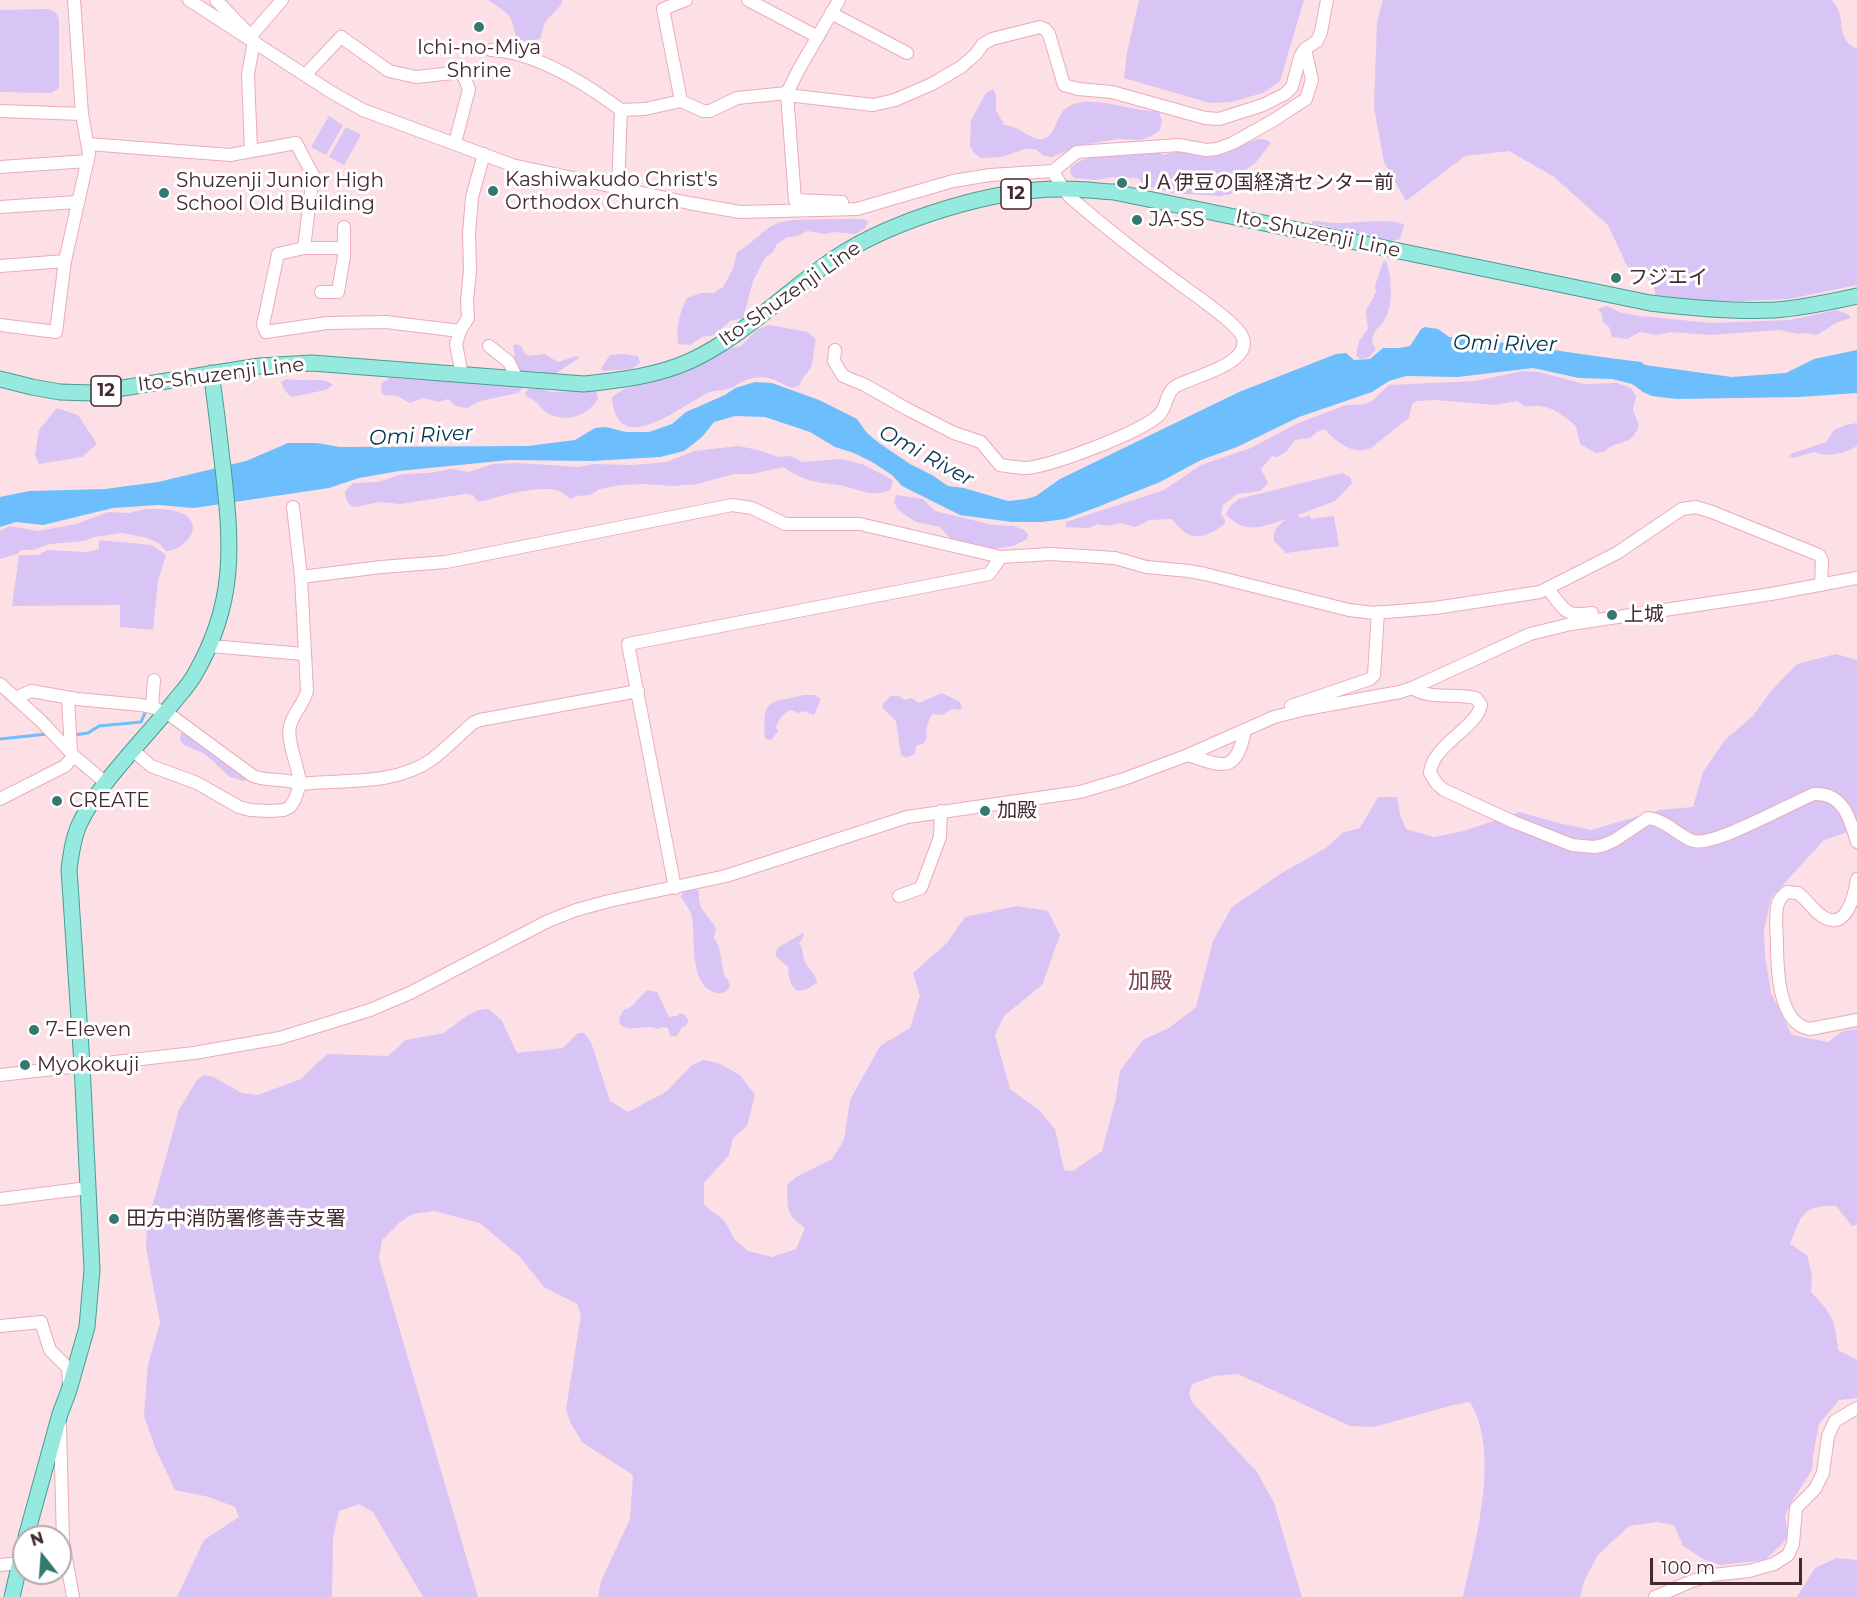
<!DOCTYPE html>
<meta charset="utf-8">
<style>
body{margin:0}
#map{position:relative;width:1857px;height:1597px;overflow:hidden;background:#fce0e5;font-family:Montserrat,sans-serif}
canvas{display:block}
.north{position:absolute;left:12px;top:1525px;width:60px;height:60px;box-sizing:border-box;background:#fff;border:2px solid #b4a9ac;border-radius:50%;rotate:343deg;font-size:16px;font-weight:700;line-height:24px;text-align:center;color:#432930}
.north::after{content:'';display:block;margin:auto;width:21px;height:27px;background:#337970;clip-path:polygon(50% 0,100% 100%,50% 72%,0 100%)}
.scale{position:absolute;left:1650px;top:1558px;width:152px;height:27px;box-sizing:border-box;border:3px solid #432930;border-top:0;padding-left:8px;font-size:18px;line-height:21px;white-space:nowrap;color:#432930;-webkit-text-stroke:4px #fff;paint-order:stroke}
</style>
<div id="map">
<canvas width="1857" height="1597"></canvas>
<div class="north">N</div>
<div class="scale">100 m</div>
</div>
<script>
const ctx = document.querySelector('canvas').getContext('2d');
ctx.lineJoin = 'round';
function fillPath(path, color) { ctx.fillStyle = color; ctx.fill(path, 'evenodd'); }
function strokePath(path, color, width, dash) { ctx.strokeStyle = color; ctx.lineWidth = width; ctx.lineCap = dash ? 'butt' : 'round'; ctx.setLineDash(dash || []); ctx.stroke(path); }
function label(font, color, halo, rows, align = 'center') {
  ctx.font = font + ' Montserrat,"Noto Sans JP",sans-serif'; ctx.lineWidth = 6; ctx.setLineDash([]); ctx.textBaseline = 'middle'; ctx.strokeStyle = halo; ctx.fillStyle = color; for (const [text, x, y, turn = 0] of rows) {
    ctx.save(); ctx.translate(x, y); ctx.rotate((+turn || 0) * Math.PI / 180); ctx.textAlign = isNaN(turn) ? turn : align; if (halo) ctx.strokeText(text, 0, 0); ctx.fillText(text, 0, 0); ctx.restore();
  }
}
const green = new Path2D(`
 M 488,0 L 562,0 L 561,5 L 545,22 L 540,39 L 526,42 L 516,37 C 511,11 508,14 488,0 Z
 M 1139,0 L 1304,0 L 1280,81 L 1263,93 L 1231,102 L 1210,103 L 1124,78 L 1127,53 Z
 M 1383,0 L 1831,0 C 1833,2 1836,5 1837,7 C 1845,23 1836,39 1857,49 L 1857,285 L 1789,299 L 1719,302 L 1656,298 L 1653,282 L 1627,266 L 1608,225 L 1554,177 L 1509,151 L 1465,156 L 1406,201 L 1384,162 L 1374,108 L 1377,21 Z
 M 49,9 L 56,13 L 59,19 L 59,88 L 51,93 L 0,92 L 0,10 Z
 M 993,89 L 996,94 L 996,110 L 1004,125 C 1020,126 1032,141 1042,139 C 1056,136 1055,119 1064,110 C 1080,94 1117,106 1136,109 C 1144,111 1152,110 1159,112 L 1162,121 L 1160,130 L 1152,136 L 1141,140 L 1117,139 L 1078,146 L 1052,157 L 1044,156 L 1035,149 L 1025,149 L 1002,157 L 981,158 L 975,154 L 970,146 L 971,120 L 986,93 Z
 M 329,116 L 343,125 L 326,155 L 311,147 Z
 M 346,127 L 361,135 L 344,165 L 329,157 Z
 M 1258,139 L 1267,140 L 1271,143 L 1256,162 L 1247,169 L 1232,194 L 1219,196 L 1172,193 L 1144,185 L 1138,178 L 1114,177 L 1095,180 L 1074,178 L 1070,173 L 1071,167 C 1092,149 1132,154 1159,152 L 1164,155 L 1177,151 L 1236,147 Z
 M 828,219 L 864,219 L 868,222 L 865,228 L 856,234 L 834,232 L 826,234 L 807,231 L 798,236 L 787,237 L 777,244 L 773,252 L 765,258 L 753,281 L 743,318 L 730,321 L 714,335 L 702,337 L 690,345 L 678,344 C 676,327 679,314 687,298 L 701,293 L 714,293 L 723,287 L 733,269 L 737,252 C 749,246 756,237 767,229 C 784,216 808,221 828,219 Z
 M 1312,221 C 1322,221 1332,224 1341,223 C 1354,223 1397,218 1404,225 L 1400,239 C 1377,247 1347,233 1326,226 C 1321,224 1317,226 1312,223 Z
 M 1386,261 C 1392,277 1394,308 1383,322 C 1376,331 1374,329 1372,342 L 1376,349 L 1368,358 L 1360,359 L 1356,355 L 1359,341 L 1368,329 L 1366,311 L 1376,292 L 1375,286 L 1383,262 Z
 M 1607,306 L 1622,313 L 1640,316 L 1712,323 L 1790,320 L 1837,310 L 1849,315 L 1850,318 L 1836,323 L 1817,335 L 1804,333 L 1798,334 L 1779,330 L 1710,335 L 1671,332 L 1657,335 L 1640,332 L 1627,339 L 1612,337 L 1609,327 L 1603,322 L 1602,314 L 1598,309 Z
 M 769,325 L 808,332 L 816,340 C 813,349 814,358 811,367 C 808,373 802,377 800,385 L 792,388 C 775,381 769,374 749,379 C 741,381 735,387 728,389 C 722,391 715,390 710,392 C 684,403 616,462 612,397 L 624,389 L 667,378 L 681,371 L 691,370 L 703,361 L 714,357 L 728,349 L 741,346 L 758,329 Z
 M 517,344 L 522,347 L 524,353 L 529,356 L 544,354 L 558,362 L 577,356 L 579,358 L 555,374 L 542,374 L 537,371 L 520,373 L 512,360 L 515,356 L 513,345 Z
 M 623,354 L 638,356 L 640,363 L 631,369 L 603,371 L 601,368 L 610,355 Z
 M 1524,371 L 1539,372 L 1584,384 L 1617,383 L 1631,388 L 1636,396 L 1633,410 L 1639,426 C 1629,449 1620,437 1604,452 L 1596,453 L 1580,444 L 1576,426 C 1560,413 1547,402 1526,407 L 1517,401 L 1495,405 L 1435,400 L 1417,401 L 1412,404 L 1409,418 L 1371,448 C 1353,456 1336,442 1325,429 L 1317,432 L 1310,438 L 1295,440 L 1286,452 L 1277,457 L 1272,456 L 1261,469 L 1268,483 L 1260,491 L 1237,494 L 1223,505 L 1221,514 L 1226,522 C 1217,531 1199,542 1186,533 C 1181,530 1176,523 1172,519 L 1149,520 L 1135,527 L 1121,523 L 1107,526 L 1098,524 L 1088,528 L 1066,527 L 1066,522 L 1164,490 L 1201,465 L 1251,448 L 1296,424 L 1346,405 L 1365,404 L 1372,401 L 1389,385 L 1475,381 Z
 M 390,378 L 518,386 L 523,388 L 518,393 L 480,401 L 467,408 L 456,406 L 448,399 L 439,402 L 423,398 L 410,403 L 397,396 L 384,395 L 381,392 L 382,383 Z
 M 287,379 C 301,382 324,376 333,385 L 325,390 L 292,397 L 285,391 L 281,382 Z
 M 539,388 L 552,392 L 593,390 L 597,393 L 598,399 C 588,415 568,423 549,414 C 541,410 538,400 527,397 L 525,394 L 528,389 Z
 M 57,408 L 78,415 L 97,444 L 82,457 L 39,464 L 35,455 L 39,430 Z
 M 1857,423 L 1857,446 C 1846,453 1826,458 1814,452 L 1793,458 L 1789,456 L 1791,454 L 1826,442 L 1834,430 L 1846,425 Z
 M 738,446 L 758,450 L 779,457 L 791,456 L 802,462 L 841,459 L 862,464 L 893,480 L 890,490 C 872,498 858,489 840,485 C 834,484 828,484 822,483 C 807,481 795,475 783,467 L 752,474 L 734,474 L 697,484 L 673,486 L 646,484 L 620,485 L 600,489 L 590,495 L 576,496 L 571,499 C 566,496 564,493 559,491 C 544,486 516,492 501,496 C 492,498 486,502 477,501 L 473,495 L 465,494 L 400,504 L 380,502 L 354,507 L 350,505 L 346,499 L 345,492 L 353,483 L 378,482 L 403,474 L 428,473 L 452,469 L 469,472 L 493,464 L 519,463 L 579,467 L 593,464 L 633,465 L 666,462 L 695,451 Z
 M 1342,473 L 1350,477 L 1352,483 L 1335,501 L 1298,515 L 1301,518 L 1310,515 L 1311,519 L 1334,516 L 1339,546 L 1286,553 L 1274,541 C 1273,528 1278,527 1286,519 C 1263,527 1243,535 1226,514 L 1230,506 L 1239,499 Z
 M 896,495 L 923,499 L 935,511 L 993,525 L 1014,526 L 1024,530 L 1028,534 L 1027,539 L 1013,546 L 994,549 L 952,540 L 940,527 L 916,522 L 898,510 L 894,502 Z
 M 146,509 C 159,509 179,508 189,518 C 202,532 180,551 166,551 L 160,544 L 148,538 L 122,533 L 94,537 L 84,541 L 50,544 L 33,550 L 22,550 L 17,554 L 0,559 L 0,531 L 9,526 L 38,531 L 76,524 L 108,512 L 129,513 Z
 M 99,540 L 152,545 L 166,555 L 158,581 L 153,630 L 120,627 L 120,605 L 12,606 L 19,555 L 38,555 L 47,550 L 87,552 L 99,549 Z
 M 1836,654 L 1857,660 L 1857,829 L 1824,840 L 1771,898 L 1764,930 L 1765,956 L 1771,993 L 1792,1035 L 1828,1042 L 1843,1031 L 1857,1029 L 1857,1225 L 1852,1226 L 1836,1206 C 1801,1205 1802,1215 1790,1244 L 1807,1255 L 1812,1275 L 1811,1292 C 1832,1314 1835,1319 1838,1350 L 1857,1360 L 1857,1398 L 1839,1400 L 1819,1424 L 1813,1456 L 1812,1470 L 1792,1501 L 1785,1515 L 1788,1538 L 1765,1560 L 1721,1565 L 1703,1559 L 1683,1546 L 1674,1525 L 1657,1522 L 1629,1526 L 1598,1555 L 1584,1581 L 1580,1597 L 1463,1597 C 1475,1543 1501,1453 1470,1402 L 1453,1405 L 1374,1427 L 1350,1426 L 1238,1374 L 1214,1376 L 1192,1384 L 1189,1394 L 1192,1402 L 1257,1472 L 1274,1503 L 1302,1597 L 598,1597 L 601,1581 L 630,1519 L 633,1475 L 583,1443 L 570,1422 L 566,1409 L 581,1315 L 577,1304 L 544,1287 L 519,1256 L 480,1223 L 434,1211 L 413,1214 L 400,1222 L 382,1240 L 379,1259 L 478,1597 L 423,1597 L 373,1512 L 359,1504 L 339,1511 L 333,1537 L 332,1597 L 177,1597 L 204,1540 L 239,1517 L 235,1507 L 209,1497 L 175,1490 L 156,1450 L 144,1416 L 148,1365 L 160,1323 L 146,1247 L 147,1225 L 179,1110 L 197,1080 L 204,1075 L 213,1077 L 242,1093 L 258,1095 L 301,1079 L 327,1054 L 388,1056 L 406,1040 L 444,1033 L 465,1017 L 479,1010 L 489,1009 L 502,1021 L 517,1053 L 563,1048 L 578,1033 L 584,1033 L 591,1042 L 610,1101 L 628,1112 L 666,1092 L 691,1066 L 703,1060 L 718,1063 L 740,1075 L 755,1095 L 747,1126 L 733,1138 L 729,1155 L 704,1183 L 704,1205 L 724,1220 L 735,1240 L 748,1251 L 772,1257 L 796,1249 L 805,1228 C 785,1214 788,1208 787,1185 L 798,1176 L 832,1159 L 844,1140 L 850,1100 L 880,1046 L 910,1028 L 920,996 L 913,973 L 947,943 L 965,917 L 1017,906 L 1048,911 L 1060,935 L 1042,985 L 1004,1016 L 995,1035 L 1010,1089 L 1040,1111 L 1055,1129 L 1064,1170 L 1073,1171 L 1102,1151 L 1116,1098 L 1120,1071 L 1143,1040 L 1169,1028 L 1196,1007 L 1213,941 L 1232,907 L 1282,873 L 1326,848 L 1342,833 L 1360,828 L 1378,797 L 1397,797 L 1400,815 L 1406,829 L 1434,837 L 1464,831 L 1520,812 L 1554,822 L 1591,830 L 1660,810 L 1693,807 L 1703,772 L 1725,740 L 1753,716 L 1771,691 L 1797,664 Z
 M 942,693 L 960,702 L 962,708 L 959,710 L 952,709 L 942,715 L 933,714 C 928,719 925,731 927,737 L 924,743 L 916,746 L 915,754 L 906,758 L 901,755 L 896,721 L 883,708 L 883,703 L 891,696 L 899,696 L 904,700 L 911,698 L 919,703 Z
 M 804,695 L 815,695 L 821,699 L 814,715 L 803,711 L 798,713 L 791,710 C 784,712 778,720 776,728 L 778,731 L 771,740 L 765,739 C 763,696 768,704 804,695 Z
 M 184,731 L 245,775 L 247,779 L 244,781 L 230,777 L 205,754 L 184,745 L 180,740 L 181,733 Z
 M 691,888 L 699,891 C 697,910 707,913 716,928 L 714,938 L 719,947 L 724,975 L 728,980 L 730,986 C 727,991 724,994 718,993 C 688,988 696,939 692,918 C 691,910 685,904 681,897 L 683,891 Z
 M 803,933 L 804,936 L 799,943 C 804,949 802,955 805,962 C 809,970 816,974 817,983 L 805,990 L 798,991 C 789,985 789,977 788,967 L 776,956 L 776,951 L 779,947 Z
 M 647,990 L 657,992 L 669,1017 L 677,1016 L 680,1013 L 685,1015 L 689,1021 L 685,1026 L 682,1027 L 677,1036 L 670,1036 L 668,1028 L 663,1027 L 658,1029 C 645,1023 632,1034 620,1024 L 619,1018 L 624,1010 C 635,1007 639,996 647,990 Z
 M 1837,1558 L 1857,1560 L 1857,1597 L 1797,1597 L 1815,1568 Z`);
const water = new Path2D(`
 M 1425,327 L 1438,329 L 1449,337 C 1514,342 1577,355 1641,362 L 1645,365 L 1732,377 L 1786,373 L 1814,359 L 1857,350 L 1857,393 L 1799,397 L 1676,399 L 1652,396 L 1643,392 L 1632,384 L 1612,379 L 1579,378 L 1533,368 L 1458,377 L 1406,376 L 1389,381 L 1372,392 L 1299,417 L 1237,447 L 1201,460 L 1160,482 L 1095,508 L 1065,519 L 1042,522 L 1012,522 L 960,515 L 902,486 L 892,475 L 872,462 L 854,453 L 835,447 L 810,432 L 765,417 L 735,416 L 714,422 L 702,437 L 684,451 L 660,457 L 592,461 L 509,460 L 399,471 L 359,478 L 329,488 L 194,508 L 158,505 L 113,508 L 43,525 L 16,522 L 0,527 L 0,497 L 29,491 L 105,489 L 158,482 L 246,461 L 288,443 L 317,443 L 340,447 L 528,446 L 575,440 L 595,428 L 606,427 L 626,432 L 649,432 L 672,424 L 686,412 L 725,395 L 735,388 L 755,382 L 772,383 L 819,400 L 857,419 L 867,433 L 879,443 L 910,464 L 932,475 L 948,486 L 964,488 L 1008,501 L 1026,499 L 1036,496 L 1060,479 L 1239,392 L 1336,354 L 1346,353 L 1354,360 L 1370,359 L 1383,348 L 1399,348 L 1410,346 L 1421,329 Z`);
const stream = new Path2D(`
 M 74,735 L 88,733 L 99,726 L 141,722 L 145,713
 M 0,739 L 47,734`);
const minor = new Path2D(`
 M 189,0 L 331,92 L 363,110 L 512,165 L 689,203 L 740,212 L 857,209 L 953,181 L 990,175 L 1053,171 L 1063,189 L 1072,199 C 1105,227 1140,255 1176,281 C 1190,292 1235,321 1242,336 C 1255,363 1192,377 1176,386 C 1164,394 1168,408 1158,416 C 1136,434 1054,465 1027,468 C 1018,468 1008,466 1000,465 L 981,442 L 954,433 L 907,409 L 865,385 L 843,376 L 834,361 L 835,350
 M 216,0 L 245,30 L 249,38 L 282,0
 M 748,0 L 818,37
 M 839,0 L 799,69 L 787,93 L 795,200 L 842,202
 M 831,13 L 907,53
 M 491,50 C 536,52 586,84 621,110
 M 306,74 L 341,37 L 389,71 L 416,77 L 462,72 L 469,89 L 455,143
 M 787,95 L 873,105 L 895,100 L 932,84 L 961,67 L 976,54 L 983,44 L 992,39 L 1040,27 L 1045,29 L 1049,34 L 1064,85 L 1078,89 L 1112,92 L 1205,118 L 1219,119 L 1263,105 L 1285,94 L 1292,87 L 1300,57 L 1305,49 L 1317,41 L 1321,32 L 1327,0
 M 681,101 L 703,111 L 710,111 L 737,98 L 787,93
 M 0,111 L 82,114
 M 88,144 L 230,155 L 296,143 L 313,175 L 304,248 L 278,254 L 263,325 L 266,332 L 327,323 L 386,322 L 460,331 L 468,318 L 467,301 L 470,270 L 469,234 L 472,197 L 484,154
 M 251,151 L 248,74 L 254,41
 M 0,167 L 88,161
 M 1053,171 L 1077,152 L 1179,145 L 1206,150 L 1217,149 L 1233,143 L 1274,120 L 1306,99 L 1312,80 L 1305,49
 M 618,189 L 621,110 L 645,109 L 681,101 L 663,9 L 686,0
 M 0,207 L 77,202
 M 304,248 L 342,248
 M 0,266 L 65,261
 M 321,292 L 338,292 L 344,256 L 344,227
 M 0,325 L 56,332 L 65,261 L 89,154 L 82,114 L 74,0
 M 460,331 L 456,344 L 462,375
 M 489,346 L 509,362 L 517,379
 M 293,507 L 301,577
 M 1548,589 C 1565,610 1564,617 1592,613
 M 210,646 L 304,654
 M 0,684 L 41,721 L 74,756 L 106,783
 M 1412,688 C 1431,700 1455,693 1476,698 L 1481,705 C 1477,728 1432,745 1430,773 L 1437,784 L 1444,790 L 1514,822 L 1572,845 L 1594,847 L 1604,845 L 1615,840 L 1648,818 C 1666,820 1677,835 1693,841 C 1714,847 1791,803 1814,794 C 1843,792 1850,819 1857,842
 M 16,698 L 31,691 L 77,699 L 141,705 L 155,708 L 165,714
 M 68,698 L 71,752
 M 1291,706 L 1370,679 L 1374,675 L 1378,612
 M 152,707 L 154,680
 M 166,712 L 253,776 C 269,782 286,778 300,784 C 344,779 393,786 431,760 C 446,749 459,735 473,723 L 480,720 L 638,691
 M 134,751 L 151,766 L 197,783 L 239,807 L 250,810 L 270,811 L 284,810 L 290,807 L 295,799 L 300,784 C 299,767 286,741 290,726 C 293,713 304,704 307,691 L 301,577 L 381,567 L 446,562 L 732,505 L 752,508 L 785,524 L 860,524 L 1001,557
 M 1188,755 C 1224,767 1236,774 1245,730
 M 0,799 L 65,766 L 74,756
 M 1857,879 C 1854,898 1845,936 1818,913 C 1811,907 1806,899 1798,893 L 1787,892 C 1783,895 1780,898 1778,903 C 1775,914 1776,928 1777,940 C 1777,965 1777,1024 1810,1029 L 1857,1020
 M 675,888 L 628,644 L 989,574 L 1001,557 L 1051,554 L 1115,558 L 1146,567 L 1189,571 L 1205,574 L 1349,610 L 1374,613 L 1435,608 L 1540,592 L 1617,553 L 1682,509 L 1696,507 L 1712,512 L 1819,555 L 1822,560 L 1821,585
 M 899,896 L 921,888 L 940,837 L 941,811
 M 0,1075 L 194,1053 L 280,1038 L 370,1010 L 410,993 L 548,921 L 576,910 L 609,901 L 726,876 L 907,817 L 1080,792 L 1124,779 L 1188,755 L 1274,717 L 1306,709 L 1400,692 L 1412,688 L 1530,634 L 1571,624 L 1771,594 L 1857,578
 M 0,1199 L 88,1188
 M 0,1326 L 41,1322 L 50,1350 L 68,1368 L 69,1384
 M 60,1425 L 63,1541 L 73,1597
 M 0,1565 L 19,1563
 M 1655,1597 L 1692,1581 L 1712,1575 L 1749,1571 L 1774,1564 L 1788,1555 L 1793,1544 L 1796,1508 L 1815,1489 L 1823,1473 L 1828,1436 L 1835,1421 L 1857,1408`);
const major = new Path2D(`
 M 0,379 L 32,387 L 60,392 L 92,393 L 259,366 L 312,363 L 584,384 C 620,380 657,376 690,361 C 744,336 787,291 835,258 C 893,220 994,188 1064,189 C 1081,189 1098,191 1114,192 L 1650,303 C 1691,308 1733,312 1775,310 C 1802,308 1830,302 1857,296
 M 26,1537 L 60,1414 L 69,1390 L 87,1327 L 92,1270 L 82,1064 L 69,869 C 71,854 73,839 79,825 C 97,785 145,739 173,703 C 180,694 189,685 195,674 C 236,603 232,546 223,468 C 219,436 216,404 211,373
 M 12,1597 L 24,1545`);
const markers = [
 [479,27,6,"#337970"],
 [1122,183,6,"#337970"],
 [493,191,6,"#337970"],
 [164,193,6,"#337970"],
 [1137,220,6,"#337970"],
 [1616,278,6,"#337970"],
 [1612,615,6,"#337970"],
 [57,801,6,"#337970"],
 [985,811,6,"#337970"],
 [34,1030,6,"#337970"],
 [25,1065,6,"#337970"],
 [114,1219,6,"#337970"]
];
const shields = [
 [1016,194,30],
 [106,391,30]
];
const shieldNames = [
 ["12",1016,194],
 ["12",106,391]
];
const poiNames = [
 ["Ichi-no-Miya",479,48,"center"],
 ["Shrine",479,71,"center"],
 ["Kashiwakudo Christ's",505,180],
 ["Orthodox Church",505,203],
 ["Shuzenji Junior High",176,181],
 ["School Old Building",176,204],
 ["ＪＡ伊豆の国経済センター前",1134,183],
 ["JA-SS",1149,220],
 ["フジエイ",1628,278],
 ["上城",1624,615],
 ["CREATE",69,801],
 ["加殿",997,811],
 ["7-Eleven",46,1030],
 ["Myokokuji",37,1065],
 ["田方中消防署修善寺支署",126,1219]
];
const streetNames = [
 ["Ito-Shuzenji Line",1318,234,12],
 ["Ito-Shuzenji Line",790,294,-35],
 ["Ito-Shuzenji Line",221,375,-7]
];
const waterNames = [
 ["Omi River",1505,344,1],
 ["Omi River",421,436,-3],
 ["Omi River",926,456,29]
];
const quarterNames = [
 ["加殿",1150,982]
];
fillPath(green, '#d8c4f5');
fillPath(water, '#6cbefc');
strokePath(stream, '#6cbefc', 3);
strokePath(minor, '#ecaaba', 14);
strokePath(major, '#4b9c93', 17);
strokePath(minor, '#fff', 12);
strokePath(major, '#95e9de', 15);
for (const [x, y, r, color] of markers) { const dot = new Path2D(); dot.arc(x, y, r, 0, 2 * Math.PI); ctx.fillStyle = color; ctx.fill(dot); strokePath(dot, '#fff', 2); }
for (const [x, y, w] of shields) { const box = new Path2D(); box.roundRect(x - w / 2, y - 15, w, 30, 4.5); ctx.fillStyle = '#fff'; ctx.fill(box); strokePath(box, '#432930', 1.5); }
label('bold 18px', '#432930', null, shieldNames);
label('20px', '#432930', '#fff', poiNames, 'left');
label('20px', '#432930', '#fff', streetNames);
label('italic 21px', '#043452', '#fff', waterNames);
label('22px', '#794050', '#fff', quarterNames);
</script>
